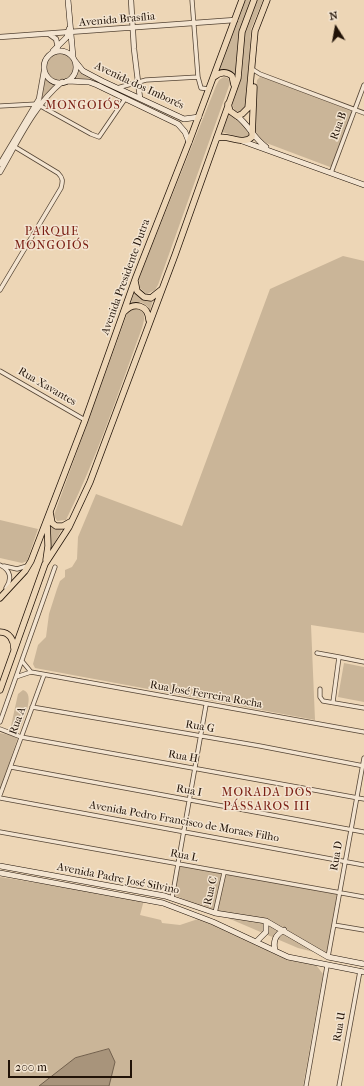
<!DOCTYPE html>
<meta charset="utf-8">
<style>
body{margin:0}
#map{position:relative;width:364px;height:1086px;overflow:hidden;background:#edd6b6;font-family:"IM FELL French Canon",serif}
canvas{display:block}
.north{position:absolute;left:316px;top:8px;width:40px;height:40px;-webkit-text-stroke:3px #f3e4d0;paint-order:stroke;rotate:349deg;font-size:11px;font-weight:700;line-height:16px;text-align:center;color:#211308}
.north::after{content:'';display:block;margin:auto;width:14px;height:18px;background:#211308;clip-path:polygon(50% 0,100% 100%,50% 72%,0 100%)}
.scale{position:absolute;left:8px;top:1060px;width:124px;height:18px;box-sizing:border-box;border:2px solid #211308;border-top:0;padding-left:5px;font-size:12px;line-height:14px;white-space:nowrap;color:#211308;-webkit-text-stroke:3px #f3e4d0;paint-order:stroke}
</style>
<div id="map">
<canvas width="364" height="1086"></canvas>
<div class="north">N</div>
<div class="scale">200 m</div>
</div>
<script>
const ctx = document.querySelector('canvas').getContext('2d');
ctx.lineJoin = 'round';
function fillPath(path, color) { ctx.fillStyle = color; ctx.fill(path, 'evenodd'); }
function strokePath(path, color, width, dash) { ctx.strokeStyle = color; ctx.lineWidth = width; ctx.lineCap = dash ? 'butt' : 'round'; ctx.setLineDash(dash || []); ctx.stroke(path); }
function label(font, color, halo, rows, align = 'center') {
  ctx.font = font + ' "IM FELL French Canon",serif'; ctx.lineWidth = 3; ctx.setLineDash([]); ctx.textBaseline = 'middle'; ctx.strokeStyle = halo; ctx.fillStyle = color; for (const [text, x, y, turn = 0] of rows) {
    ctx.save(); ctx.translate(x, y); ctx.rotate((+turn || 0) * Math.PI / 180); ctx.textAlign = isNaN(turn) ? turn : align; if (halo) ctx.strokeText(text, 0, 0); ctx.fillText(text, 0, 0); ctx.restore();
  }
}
const green = new Path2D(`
 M 245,0 L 251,0 L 238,38 L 236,74 L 226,69 L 218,71 Z
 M 257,0 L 263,0 L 251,29 L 246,106 L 239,112 L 235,111 L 232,105 L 242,76 L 244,34 Z
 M46 66a14 14 0 1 1 28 0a14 14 0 1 1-28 0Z
 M 78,68 L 183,121 L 181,124 L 92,81 L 72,80 Z
 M 261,76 L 351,110 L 352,113 L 332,166 L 330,167 L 261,141 C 248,125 256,98 257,80 Z
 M 224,77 L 228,78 L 230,83 L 158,285 L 155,290 L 147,294 L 140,288 L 139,278 L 216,86 L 219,80 Z
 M 45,78 L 57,84 L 41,99 Z
 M 229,113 L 249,127 L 250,133 L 248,136 L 242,138 L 222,132 Z
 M 343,256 L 364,261 L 364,633 L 311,625 L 315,720 L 35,668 L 33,664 L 38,645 L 46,637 L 49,614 L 57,589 L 60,581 L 65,577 L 65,570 L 72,567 L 77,559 L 78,537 L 96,494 L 182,526 L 270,289 Z
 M 134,293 L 141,299 L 153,300 L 150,310 C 146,303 139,300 131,303 Z
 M 133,309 L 141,310 C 146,316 144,321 142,328 C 118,393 97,458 66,520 L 57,521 L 54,515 L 127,314 Z
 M 0,520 L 38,529 L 27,561 L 22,563 L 0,558 Z
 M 51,526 L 62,529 L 51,549 Z
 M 344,663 L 364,667 L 364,702 L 338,697 Z
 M 23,690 C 36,694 23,720 20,729 L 14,729 L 11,726 L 18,694 Z
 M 0,733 L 18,737 L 0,790 Z
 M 180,865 L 337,894 L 326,955 L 298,948 L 174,895 Z
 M 0,877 L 144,900 L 140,915 L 161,920 L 162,923 L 180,925 L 201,918 L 297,959 L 312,963 L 316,965 L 323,974 L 303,1086 L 0,1086 Z`);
const water = new Path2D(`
 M 109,1049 L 115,1062 L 109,1086 L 39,1086 L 75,1058 Z`);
const minor = new Path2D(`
 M 192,0 L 198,77 L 201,88 L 209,89
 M 252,69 L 260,74 L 364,113
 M 117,88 L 146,80 L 198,77
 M 0,106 L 37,104 L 91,134 L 99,137 L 125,99
 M 331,173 L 364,85
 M 0,290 L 61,188 C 63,181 63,178 58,173 L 15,147
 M 0,371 L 85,420
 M 0,565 C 11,570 12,579 6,588
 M 4,566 L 17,569 L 27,566
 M 317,653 L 339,657 L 333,702
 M 339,657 L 364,662
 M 22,661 L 31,672
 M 16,677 L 31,672 L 364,732
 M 320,689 L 320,697 L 323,701 L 364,708
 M 32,707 L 260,746 L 364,766
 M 0,722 L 55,567
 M 0,729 L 21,737 L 364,799
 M 11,767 L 364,832
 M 0,795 L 44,675
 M 0,798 L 364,865
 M 0,832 L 364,897
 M 172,898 L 206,705
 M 215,913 L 224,873
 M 334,925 L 364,930
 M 328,957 L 364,758
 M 306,1086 L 327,966
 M 339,1086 L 360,971`);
const tertiary = new Path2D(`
 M 131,0 L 134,49 L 140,98
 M 49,34 L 56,39 L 58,47
 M 0,37 L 235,20
 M 0,164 L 39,99 L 44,71
 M 0,172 C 18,141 34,105 62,82`);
const secondary = new Path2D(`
 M 68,0 L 73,57
 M44 67a16 16 0 1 1 32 0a16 16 0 1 1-32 0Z
 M 53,51 L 67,37 L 69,29
 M 75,61 L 83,71 L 102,81 L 184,119 L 199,117
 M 67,81 L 89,82 L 97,85 L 178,124 L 185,132 L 189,142
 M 237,116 C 249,125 254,139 266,147
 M 242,141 L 364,185
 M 0,866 L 165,896 L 215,913 L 266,921 L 328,957 L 364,964
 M 0,873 L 163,903 L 213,922 L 288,957 L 364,972
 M 256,942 L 266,932 L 266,921
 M 275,951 C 273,941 275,935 284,930`);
const primary = new Path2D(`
 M 228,104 L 230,111 L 237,116 L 242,114 L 248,108 L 255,31 L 267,0
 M 217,138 C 228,134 243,146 252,137 L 254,87`);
const trunk = new Path2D(`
 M 214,77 C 220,72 226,71 232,76 L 234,85
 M 135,281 L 137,291 L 144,297 L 151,298 L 161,290
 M 124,312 C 134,301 148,305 149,320
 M 50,512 L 52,523 L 56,526 L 63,526 L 70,522
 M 46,560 L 48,546 L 47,521
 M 0,598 L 25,571 L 31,561 L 84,423 L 136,277 L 189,142 L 242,0
 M 0,632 C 10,632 14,641 14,649
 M 0,690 L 45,564 L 69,527 L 90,482 L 175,255 L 238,78 L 242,32 L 254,0`);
const streetNames = [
 ["Avenida Brasília",117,20,-5],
 ["Avenida dos Imborés",139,86,25],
 ["Rua B",339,126,-70],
 ["Avenida Presidente Dutra",126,277,-70],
 ["Rua Xavantes",47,387,30],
 ["Rua José Ferreira Rocha",206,695,10],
 ["Rua A",18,721,-70],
 ["Rua G",200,727,10],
 ["Rua H",183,757,10],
 ["Rua I",189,791,10],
 ["Avenida Pedro Francisco de Moraes Filho",184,822,10],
 ["Rua L",184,856,11],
 ["Rua D",337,856,-80],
 ["Avenida Padre José Silvino",118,879,11],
 ["Rua C",211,891,-77],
 ["Rua U",340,1027,-80]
];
const neighbourhoodNames = [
 ["MONGOIÓS",83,106],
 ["PARQUE",52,232],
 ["MONGOIÓS",52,246],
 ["MORADA DOS",267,793],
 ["PÁSSAROS III",267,807]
];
fillPath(green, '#cab598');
fillPath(water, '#a8947b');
strokePath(water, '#72604d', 1);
strokePath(minor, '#544434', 5);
strokePath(tertiary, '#544434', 6);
strokePath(secondary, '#211308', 6);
strokePath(primary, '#211308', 7);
strokePath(trunk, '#211308', 7);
strokePath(minor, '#f3e4d0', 3.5);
strokePath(tertiary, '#f3e4d0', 4.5);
strokePath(secondary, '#f3e4d0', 5);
strokePath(primary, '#edd6b6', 5.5);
strokePath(trunk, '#edd6b6', 5.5);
label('11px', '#211308', '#f3e4d0', streetNames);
ctx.letterSpacing = '1px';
label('12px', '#7a1f14', '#f3e4d0', neighbourhoodNames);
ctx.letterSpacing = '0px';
</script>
